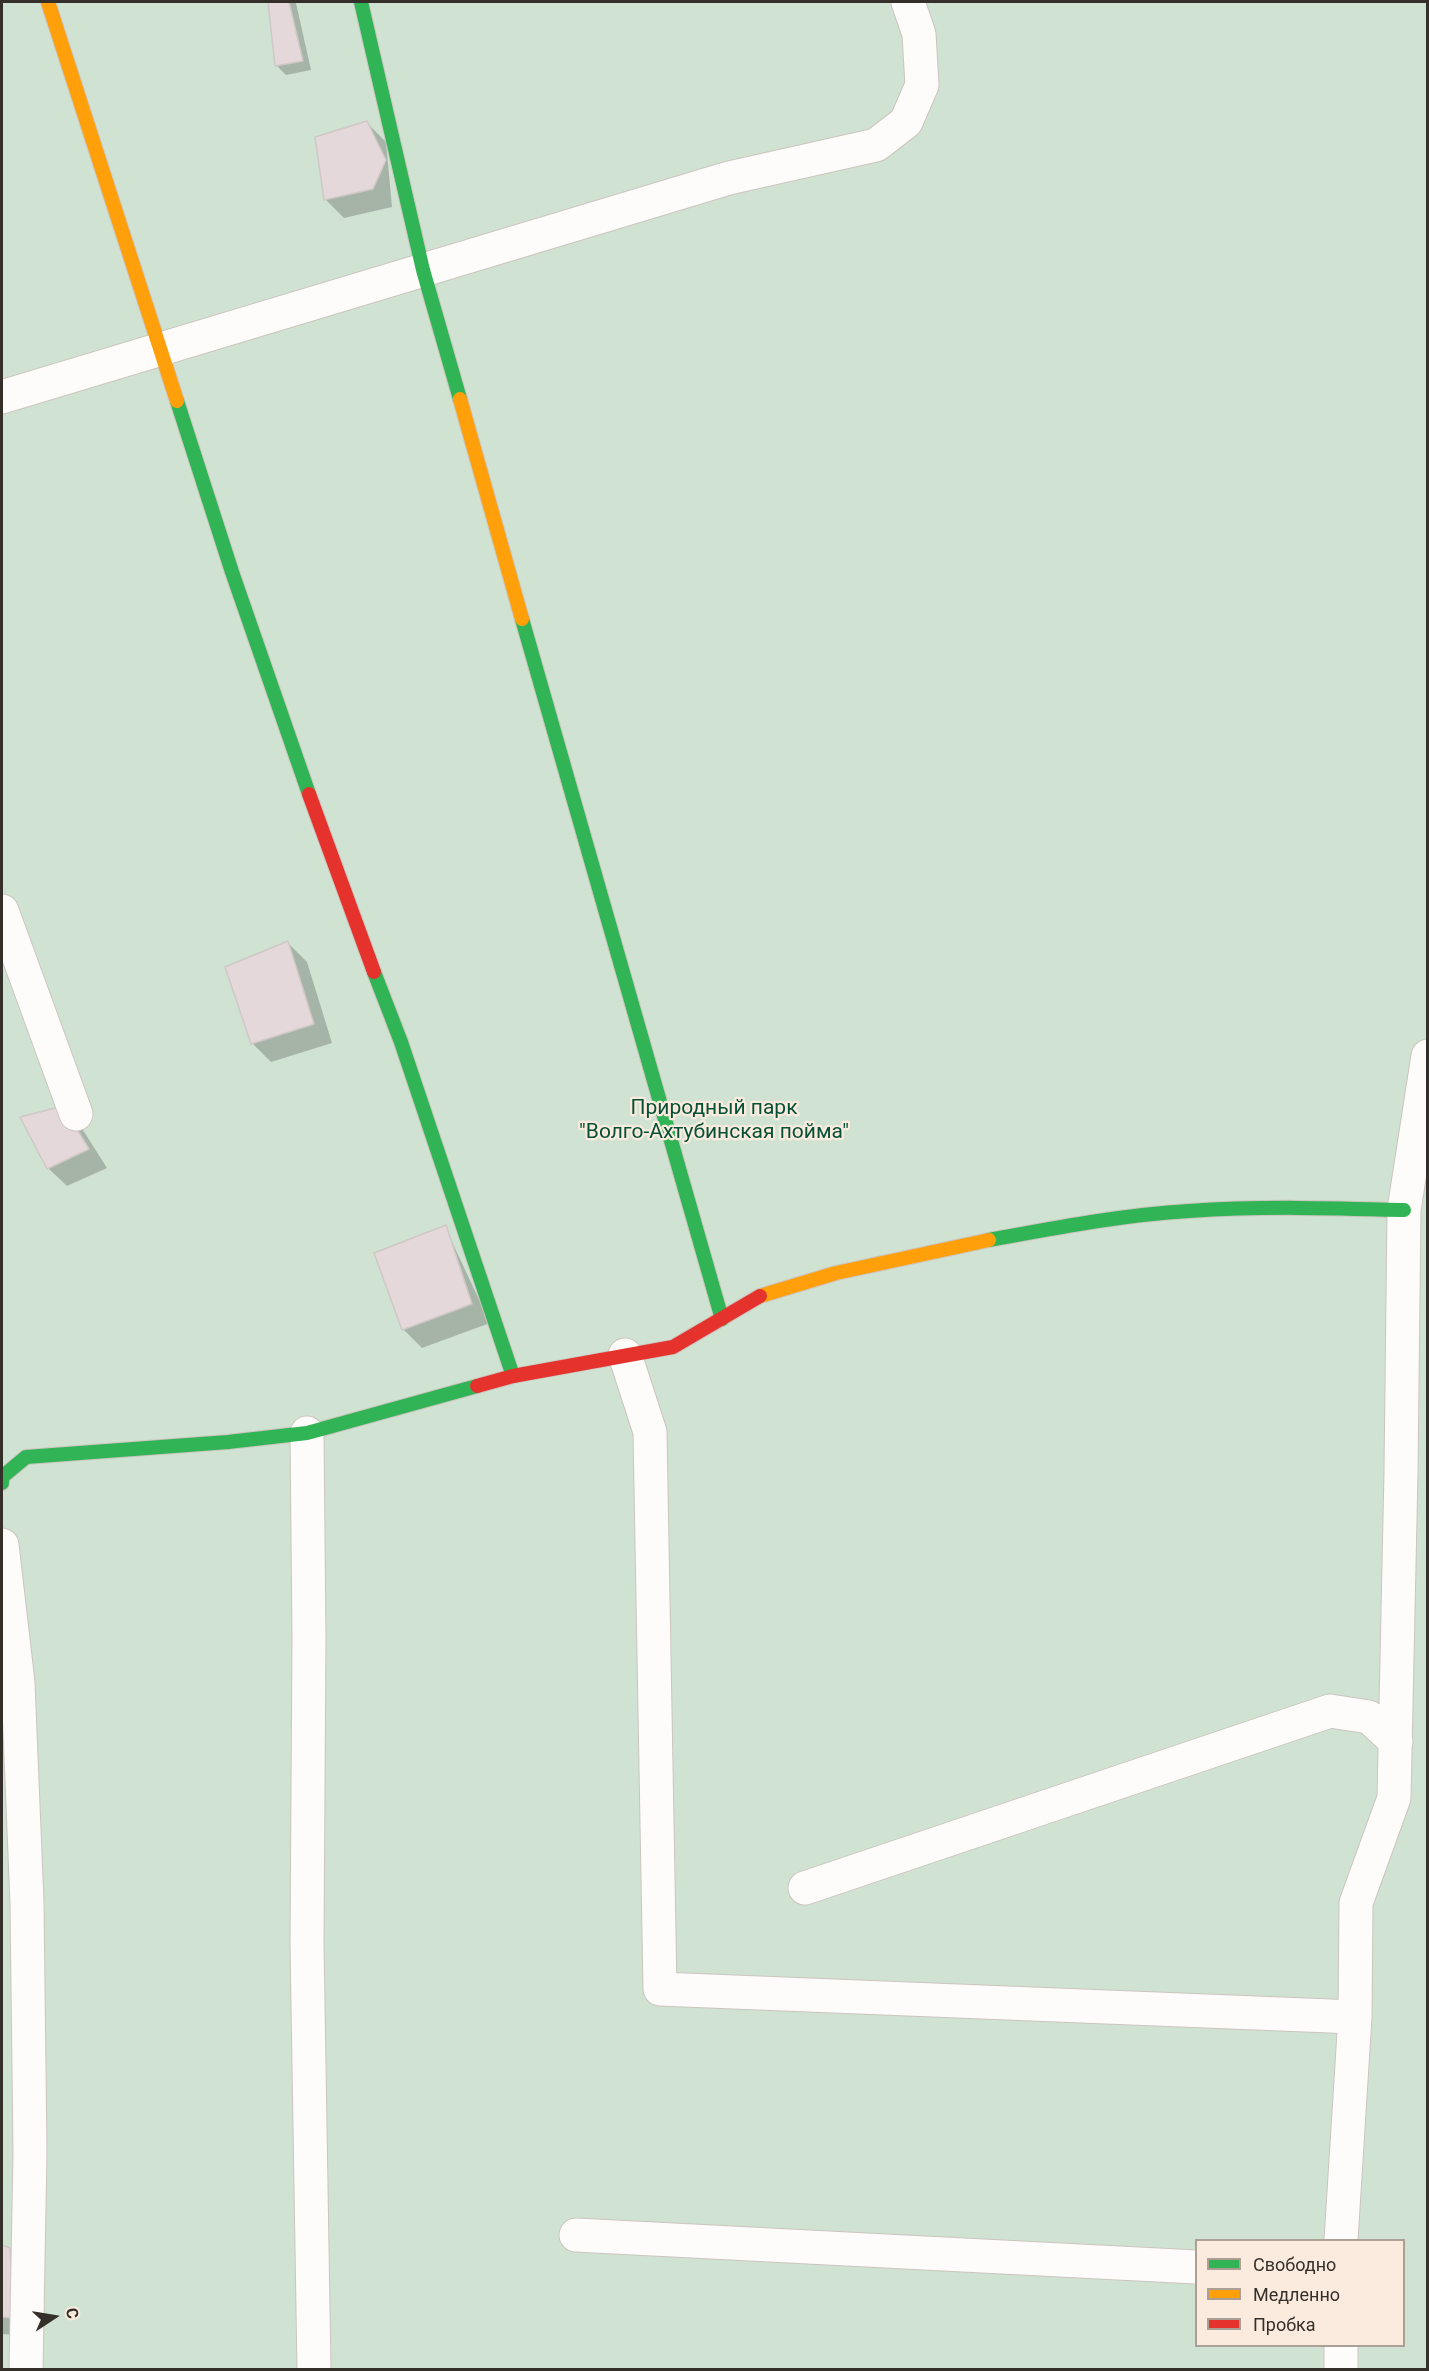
<!DOCTYPE html>
<meta charset="utf-8">
<style>
body{margin:0}
#map{position:relative;width:1429px;height:2371px;overflow:hidden;background:#f5ece4;font-family:Roboto,sans-serif}
canvas{display:block}
.frame{position:absolute;inset:0;border:3px solid #352f29;pointer-events:none}
.legend{position:absolute;left:1195px;top:2239px;width:210px;height:108px;box-sizing:border-box;background:#fbebde;border:2px solid #aca096;margin:0;padding:8px 10px;list-style:none;font-size:18px;color:#352f29}
.legend li{display:flex;align-items:center;gap:12px;height:30px}
.legend b{width:30px;border:2px solid #aca096}
.north{position:absolute;left:24px;top:2287px;width:60px;height:60px;-webkit-text-stroke:4px #fbebde;paint-order:stroke;rotate:78deg;font-size:16px;font-weight:700;line-height:24px;text-align:center;color:#352f29}
.north::after{content:'';display:block;margin:auto;width:21px;height:27px;background:#352f29;clip-path:polygon(50% 0,100% 100%,50% 72%,0 100%)}
</style>
<div id="map">
<canvas width="1429" height="2371"></canvas>
<div class="frame"></div>
<ul class="legend">
<li><b style="height:8px;background:#30b455"></b>Свободно</li>
<li><b style="height:8px;background:#ff9f0a"></b>Медленно</li>
<li><b style="height:8px;background:#e5322d"></b>Пробка</li>
</ul>
<div class="north">С</div>
</div>
<script>
const ctx = document.querySelector('canvas').getContext('2d');
ctx.lineJoin = 'round';
function fillPath(path, color) { ctx.fillStyle = color; ctx.fill(path, 'evenodd'); }
function strokePath(path, color, width, dash) { ctx.strokeStyle = color; ctx.lineWidth = width; ctx.lineCap = dash ? 'butt' : 'round'; ctx.setLineDash(dash || []); ctx.stroke(path); }
function label(font, color, halo, rows, align = 'center') {
  ctx.font = font + ' Roboto,sans-serif'; ctx.lineWidth = 4.5; ctx.setLineDash([]); ctx.textBaseline = 'middle'; ctx.strokeStyle = halo; ctx.fillStyle = color; for (const [text, x, y, turn = 0] of rows) {
    ctx.save(); ctx.translate(x, y); ctx.rotate((+turn || 0) * Math.PI / 180); ctx.textAlign = isNaN(turn) ? turn : align; if (halo) ctx.strokeText(text, 0, 0); ctx.fillText(text, 0, 0); ctx.restore();
  }
}
const green = new Path2D(`
 M 2,2 L 1427,2 L 1427,2369 L 2,2370 ZM 1196,2240 L 1404,2240 L 1404,2346 L 1196,2346 Z`);
const shadow = new Path2D(`
 M 269,2 L 294,2 L 296,3 L 311,70 L 286,75 L 277,66 Z
 M 367,123 L 386,142 L 392,207 L 344,218 L 325,199 Z
 M 288,943 L 307,962 L 332,1043 L 271,1062 L 252,1043 Z
 M 23,1118 L 81,1127 L 107,1168 L 67,1186 L 48,1168 Z
 M 445,1227 L 490,1323 L 422,1348 L 404,1330 L 376,1254 Z
 M 2,2246 L 10,2249 L 28,2268 L 32,2336 L 2,2334 Z`);
const building = new Path2D(`
 M 268,2 L 289,2 L 303,61 L 275,66 Z
 M 367,121 L 386,160 L 373,189 L 324,200 L 315,137 Z
 M 288,941 L 314,1024 L 251,1044 L 225,967 Z
 M 63,1106 L 89,1149 L 47,1169 L 20,1117 Z
 M 446,1225 L 472,1304 L 402,1330 L 374,1253 Z
 M 2,2245 L 10,2248 L 14,2318 L 2,2317 Z`);
const street = new Path2D(`
 M 2,397 L 729,178 L 876,145 L 906,122 L 922,85 L 919,34 L 908,2
 M 2,911 L 76,1114
 M 625,1355 L 650,1432 L 660,1989 L 1355,2017
 M 307,1433 L 309,1638 L 307,1943 L 314,2370
 M 2,1545 L 18,1683 L 27,1903 L 30,2152 L 26,2370
 M 805,1888 L 1330,1711 L 1369,1717 L 1396,1742
 M 576,2235 L 1196,2267
 M 1341,2240 L 1355,2017 L 1356,1903 L 1394,1798 L 1401,1472 L 1404,1210 L 1428,1056
 M 1341,2346 L 1341,2370`);
const fast = new Path2D(`
 M 361,2 L 423,270 L 460,399
 M 177,401 L 232,572 L 309,794
 M 522,619 L 722,1319
 M 374,972 L 401,1042 L 513,1376
 M 989,1240 C 1055,1228 1121,1215 1189,1211 C 1260,1206 1332,1208 1404,1210
 M 2,1483 L 2,1477 L 26,1457 L 228,1442 L 307,1433 L 477,1386`);
const slow = new Path2D(`
 M 48,2 L 177,401
 M 460,399 L 522,619
 M 760,1296 L 836,1273 L 989,1240`);
const jam = new Path2D(`
 M 309,794 L 374,972
 M 477,1386 L 513,1376 L 673,1347 L 760,1296`);
const parkNames = [
 ["Природный парк",714,1109],
 ["\"Волго-Ахтубинская пойма\"",714,1133]
];
fillPath(green, '#d0e2d2');
fillPath(shadow, '#0003');
fillPath(building, '#e5d8da');
strokePath(building, '#cfc8c6', 1.5);
strokePath(street, '#ccc5bf', 35);
strokePath(fast, '#ccc5bf', 16);
strokePath(slow, '#ccc5bf', 16);
strokePath(jam, '#ccc5bf', 16);
strokePath(street, '#fefcfb', 33);
strokePath(fast, '#30b455', 14);
strokePath(slow, '#ff9f0a', 14);
strokePath(jam, '#e5322d', 14);
label('21px', '#045236', '#fbebde', parkNames);
</script>
